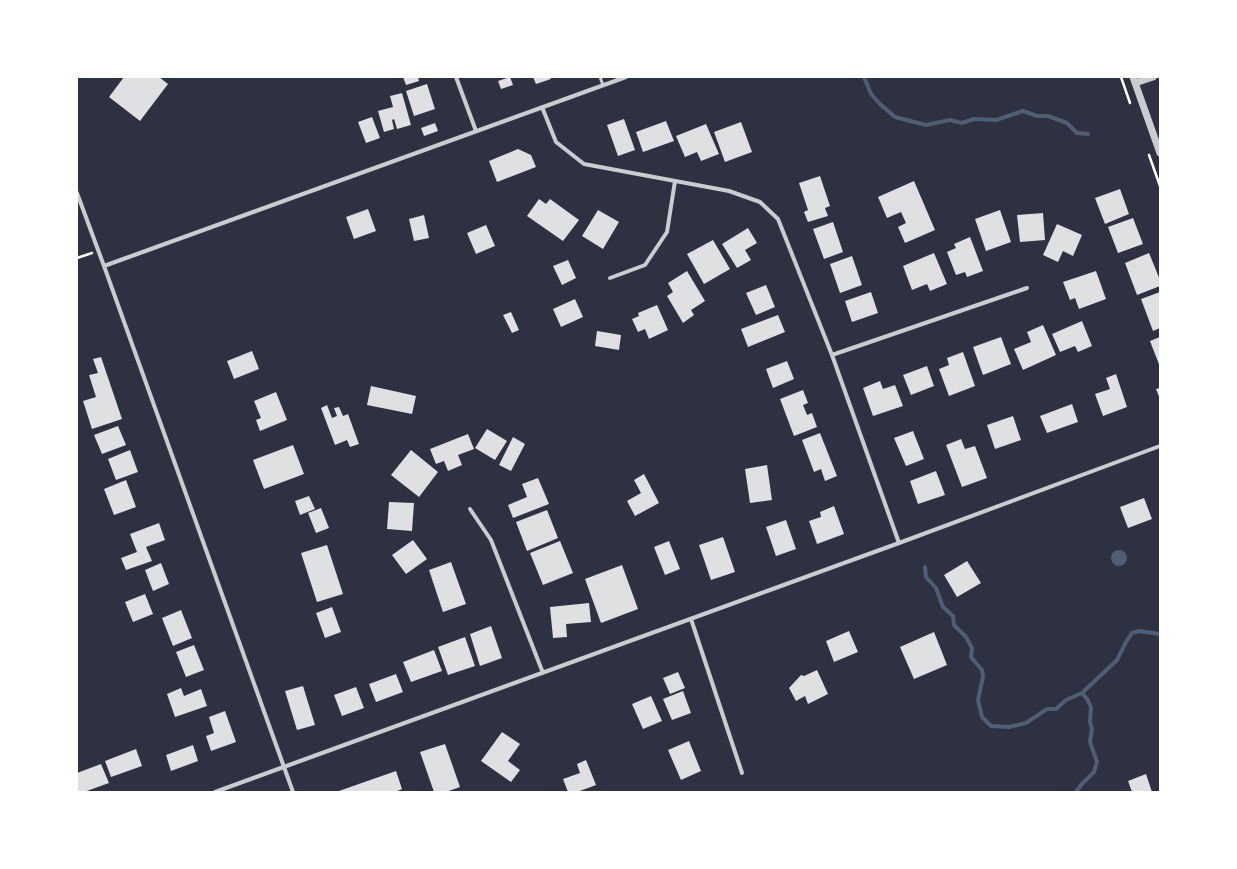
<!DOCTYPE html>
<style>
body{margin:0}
#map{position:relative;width:1237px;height:869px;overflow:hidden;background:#2d3142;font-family:Jost,sans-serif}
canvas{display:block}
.frame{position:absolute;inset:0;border:78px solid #fff;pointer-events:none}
</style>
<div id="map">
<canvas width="1237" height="869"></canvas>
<div class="frame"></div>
</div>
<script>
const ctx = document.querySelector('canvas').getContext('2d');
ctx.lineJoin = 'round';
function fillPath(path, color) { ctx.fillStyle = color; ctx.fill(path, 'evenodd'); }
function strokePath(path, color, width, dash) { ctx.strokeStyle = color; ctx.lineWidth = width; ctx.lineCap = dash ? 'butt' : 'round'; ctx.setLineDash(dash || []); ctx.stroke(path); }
const water = new Path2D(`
 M1111 558a8 8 0 1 1 16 0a8 8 0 1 1-16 0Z`);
const stream = new Path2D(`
 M 864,77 L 871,94 L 880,104 L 895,117 L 926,125 L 950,120 L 962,123 L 974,119 L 996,120 L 1023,111 L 1037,116 L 1048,116 L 1067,123 L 1077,133 L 1088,134
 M 925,567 L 926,577 L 936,588 L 943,607 L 953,616 L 954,625 L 966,637 L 972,648 L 971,657 L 982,670 L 983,677 L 978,700 L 982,717 L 991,726 L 1009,727 L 1026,723 L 1047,709 L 1056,709 L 1066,700 L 1082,693
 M 1076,792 L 1081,785 L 1094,772 L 1097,762 L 1090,742 L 1092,729 L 1090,722 L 1091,707 L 1087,699 L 1082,693 L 1117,660 L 1126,642 L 1132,633 L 1139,631 L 1160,634`);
const building = new Path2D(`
 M 124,77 L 159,77 L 168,84 L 140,121 L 109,97 Z
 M 403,77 L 418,77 L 419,81 L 406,85 Z
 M 510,77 L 513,85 L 501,89 L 498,81 Z
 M 533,77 L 550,77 L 551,79 L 536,84 Z
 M 427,84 L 435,109 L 414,116 L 406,91 Z
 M 402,93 L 411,125 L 397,129 L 394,119 L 392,120 L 394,129 L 384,132 L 378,111 L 393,107 L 390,96 Z
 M 372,117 L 380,138 L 366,143 L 358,122 Z
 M 624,119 L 635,150 L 618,156 L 607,125 Z
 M 666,121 L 674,141 L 643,152 L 636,132 Z
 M 741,122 L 752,152 L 725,162 L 714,132 Z
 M 435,123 L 438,131 L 424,136 L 421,128 Z
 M 706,124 L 719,154 L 701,161 L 697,152 L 685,157 L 676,136 Z
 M 518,149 L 531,155 L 536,167 L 497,182 L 489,161 Z
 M 820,176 L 830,206 L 825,208 L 828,216 L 808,222 L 804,212 L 808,210 L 799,183 Z
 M 914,181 L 935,230 L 905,243 L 898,227 L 906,223 L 901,212 L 887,218 L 878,197 Z
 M 1120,189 L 1129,214 L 1105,224 L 1095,198 Z
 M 539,199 L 546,204 L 550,199 L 579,220 L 563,241 L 527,216 Z
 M 368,209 L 376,231 L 354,239 L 346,217 Z
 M 598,210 L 619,222 L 603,249 L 582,236 Z
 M 1000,210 L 1011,242 L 986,251 L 975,219 Z
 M 1043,213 L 1045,240 L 1020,242 L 1017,215 Z
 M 424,215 L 429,238 L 414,241 L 409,219 Z
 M 1133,218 L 1143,244 L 1118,253 L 1108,227 Z
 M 833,222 L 843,252 L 824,259 L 813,229 Z
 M 1057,224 L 1082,235 L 1073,256 L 1063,251 L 1058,262 L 1043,255 Z
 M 486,225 L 495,246 L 476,254 L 467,233 Z
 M 748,228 L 757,243 L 745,250 L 751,260 L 737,268 L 722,244 Z
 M 970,237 L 983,271 L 967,277 L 965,272 L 956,275 L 947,252 L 956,248 L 954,244 Z
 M 713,240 L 730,269 L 704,284 L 687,254 Z
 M 934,253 L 947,284 L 930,291 L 927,284 L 912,290 L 903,266 Z
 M 1149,253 L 1160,280 L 1160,286 L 1137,295 L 1125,263 Z
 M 852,256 L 862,285 L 840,293 L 830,264 Z
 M 568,260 L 576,278 L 562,285 L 553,266 Z
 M 687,271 L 705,301 L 691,310 L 694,315 L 683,323 L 667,296 L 673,292 L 668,283 Z
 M 1096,271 L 1106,299 L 1079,309 L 1075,298 L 1070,300 L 1063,282 Z
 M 766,285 L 775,307 L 756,315 L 746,293 Z
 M 871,292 L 878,313 L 852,322 L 845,301 Z
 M 1160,292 L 1160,328 L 1153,331 L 1141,299 Z
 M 575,299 L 583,317 L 561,327 L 553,309 Z
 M 657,305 L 668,330 L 649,339 L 645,329 L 638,332 L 632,319 L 639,316 L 638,313 Z
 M 511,312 L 519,330 L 512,333 L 503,315 Z
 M 778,315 L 785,332 L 748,347 L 741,329 Z
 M 1082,321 L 1092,346 L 1078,352 L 1075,346 L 1060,352 L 1052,334 Z
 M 1043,325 L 1056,355 L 1023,370 L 1014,349 L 1031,342 L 1027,332 Z
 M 597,331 L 621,335 L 619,350 L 595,346 Z
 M 1001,337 L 1011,364 L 983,375 L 973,347 Z
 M 1160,337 L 1160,367 L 1150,341 Z
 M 252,351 L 259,369 L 234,379 L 227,361 Z
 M 963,352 L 975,386 L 949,396 L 939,369 L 949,365 L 947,358 Z
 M 101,357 L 122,419 L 92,429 L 83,401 L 96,397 L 89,375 L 98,373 L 93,359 Z
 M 787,361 L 794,379 L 773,388 L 766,369 Z
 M 927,366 L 934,386 L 911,395 L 903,375 Z
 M 1116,374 L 1127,407 L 1103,416 L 1095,394 L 1110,389 L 1106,378 Z
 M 880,381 L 883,389 L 895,385 L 903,406 L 873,416 L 863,388 Z
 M 371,386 L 416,396 L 412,414 L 367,405 Z
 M 1160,388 L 1160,399 L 1156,389 Z
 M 803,390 L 808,403 L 803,405 L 807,415 L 812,413 L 817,427 L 794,436 L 780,399 Z
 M 276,392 L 287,420 L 260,431 L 256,420 L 261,418 L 254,401 Z
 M 1072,404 L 1078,422 L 1047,433 L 1040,416 Z
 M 327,405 L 332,418 L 337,416 L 334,408 L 339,407 L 343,416 L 348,414 L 359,444 L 350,447 L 347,440 L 335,445 L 321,408 Z
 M 1013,416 L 1021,440 L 995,449 L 987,425 Z
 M 118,426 L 126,445 L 102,454 L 94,435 Z
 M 487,429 L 507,441 L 495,460 L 475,448 Z
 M 913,431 L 924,459 L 906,466 L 894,438 Z
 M 820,433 L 837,476 L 825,481 L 821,469 L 814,472 L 802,440 Z
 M 468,434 L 474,449 L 458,455 L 462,465 L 448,471 L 444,461 L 436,464 L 430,449 Z
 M 513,437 L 525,444 L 511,471 L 499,465 Z
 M 961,439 L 965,449 L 975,446 L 987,478 L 962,487 L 946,445 Z
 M 293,445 L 304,474 L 264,489 L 253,460 Z
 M 130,450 L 138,472 L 116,480 L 108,459 Z
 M 411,450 L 438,472 L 419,497 L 391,475 Z
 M 767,465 L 772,500 L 750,503 L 745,469 Z
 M 936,471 L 945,495 L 918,504 L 910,481 Z
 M 644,474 L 659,503 L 635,516 L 627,501 L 641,493 L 634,480 Z
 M 538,478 L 549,504 L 513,518 L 508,505 L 527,497 L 522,484 Z
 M 126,480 L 136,507 L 114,515 L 104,489 Z
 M 309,496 L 315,509 L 300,515 L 295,501 Z
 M 1144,498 L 1152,519 L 1128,528 L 1120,507 Z
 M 389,502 L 414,503 L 412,531 L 387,529 Z
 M 834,506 L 844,534 L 817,544 L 809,521 L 821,517 L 820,512 Z
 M 321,508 L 329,528 L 316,533 L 308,513 Z
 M 547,510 L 558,538 L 527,551 L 516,522 Z
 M 786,520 L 796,549 L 776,556 L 766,527 Z
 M 159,523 L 165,540 L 146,547 L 152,561 L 126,570 L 121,558 L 137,552 L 130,534 Z
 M 723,537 L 735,572 L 711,580 L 699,545 Z
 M 413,540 L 427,559 L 406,574 L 392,555 Z
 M 560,541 L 573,573 L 543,585 L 530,553 Z
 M 669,541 L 680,569 L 665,575 L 654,547 Z
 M 327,545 L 343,594 L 317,602 L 301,553 Z
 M 967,561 L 981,583 L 957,597 L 944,575 Z
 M 451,562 L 466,604 L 443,612 L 429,570 Z
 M 161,563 L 169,584 L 153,591 L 145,570 Z
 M 622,565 L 638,609 L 601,623 L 585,579 Z
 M 145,594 L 153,614 L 133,622 L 125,602 Z
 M 589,603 L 591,622 L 566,624 L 567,637 L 553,638 L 550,607 Z
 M 332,607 L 341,632 L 325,638 L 316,613 Z
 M 181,610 L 192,638 L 173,646 L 162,618 Z
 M 491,626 L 502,658 L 480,666 L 470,634 Z
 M 849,631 L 858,652 L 834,662 L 826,641 Z
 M 934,632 L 947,665 L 914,679 L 900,647 Z
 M 465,637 L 475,666 L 448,675 L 438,647 Z
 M 194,645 L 204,670 L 186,677 L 176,652 Z
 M 434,650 L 442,671 L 411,682 L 403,662 Z
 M 817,670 L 828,694 L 808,704 L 805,696 L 796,701 L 789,688 L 801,675 L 804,676 Z
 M 678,672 L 685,688 L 670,694 L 663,678 Z
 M 396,674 L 403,692 L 376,702 L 369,684 Z
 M 303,686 L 315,725 L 297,730 L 285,691 Z
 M 356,687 L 364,708 L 342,716 L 334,695 Z
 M 181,688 L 184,696 L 201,689 L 207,706 L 175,717 L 167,694 Z
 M 683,691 L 691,713 L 672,720 L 663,699 Z
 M 651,696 L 662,721 L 643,729 L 632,704 Z
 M 225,711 L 236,742 L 211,751 L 206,736 L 214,733 L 209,717 Z
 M 502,732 L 520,744 L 508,761 L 520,770 L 511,782 L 481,761 Z
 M 689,741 L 701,771 L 681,780 L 668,750 Z
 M 445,744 L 460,787 L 446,792 L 434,792 L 420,752 Z
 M 193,745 L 198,761 L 171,771 L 166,755 Z
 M 136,749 L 142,766 L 111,777 L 105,761 Z
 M 586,760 L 596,785 L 577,792 L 568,792 L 563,779 L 580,773 L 577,764 Z
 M 101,764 L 109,783 L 84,792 L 77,792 L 77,773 Z
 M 396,771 L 402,789 L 395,792 L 336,792 Z
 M 1146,774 L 1152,792 L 1132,792 L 1128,781 Z`);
const path = new Path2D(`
 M 1121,77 L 1130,103
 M 1149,155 L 1160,186
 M 77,258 L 92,253`);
const service = new Path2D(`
 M 600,77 L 603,85`);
const minor = new Path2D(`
 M 456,77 L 476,131
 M 542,107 L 556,142 L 584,164 L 729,191 L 760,202 L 778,219 L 832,355 L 899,543
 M 77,193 L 104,266 L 293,792
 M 104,266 L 626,77
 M 610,278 L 645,265 L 667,232 L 675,181
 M 832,355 L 1027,288
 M 470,509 L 491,540 L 543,673
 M 691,619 L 742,773
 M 215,792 L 899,543 L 1160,446`);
const tertiary = new Path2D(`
 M 1133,77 L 1160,153
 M 1135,83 L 1153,77`);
fillPath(water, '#4f5d75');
strokePath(stream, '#4f5d75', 4);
fillPath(building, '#e0e0e3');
strokePath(path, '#fff', 2.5);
strokePath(service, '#caccd0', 3);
strokePath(minor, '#caccd0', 4);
strokePath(tertiary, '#caccd0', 7);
</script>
